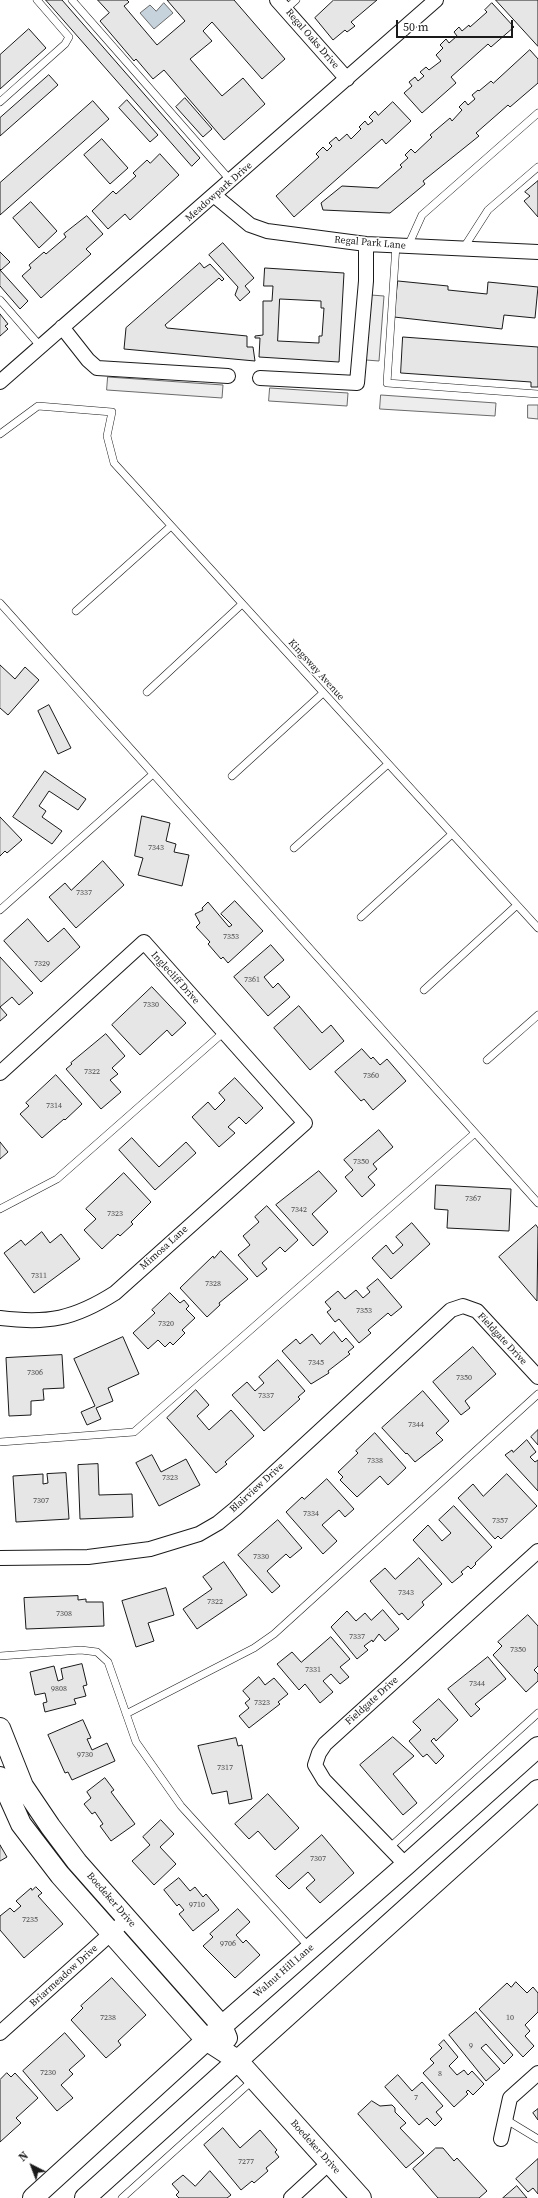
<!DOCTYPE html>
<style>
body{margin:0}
#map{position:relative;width:538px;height:2198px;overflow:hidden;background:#fff;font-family:"Source Serif 4",serif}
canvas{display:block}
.north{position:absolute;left:12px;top:2146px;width:40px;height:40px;-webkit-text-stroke:3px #fff;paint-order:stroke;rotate:318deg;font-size:11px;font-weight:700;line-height:16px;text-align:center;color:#1a1a1a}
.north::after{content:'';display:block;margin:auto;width:14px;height:18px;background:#1a1a1a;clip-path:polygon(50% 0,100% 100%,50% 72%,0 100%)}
.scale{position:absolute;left:396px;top:20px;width:117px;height:18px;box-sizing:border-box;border:2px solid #1a1a1a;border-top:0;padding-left:5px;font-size:12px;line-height:14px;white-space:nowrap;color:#1a1a1a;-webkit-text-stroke:3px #fff;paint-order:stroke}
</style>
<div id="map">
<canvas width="538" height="2198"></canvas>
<div class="north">N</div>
<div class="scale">50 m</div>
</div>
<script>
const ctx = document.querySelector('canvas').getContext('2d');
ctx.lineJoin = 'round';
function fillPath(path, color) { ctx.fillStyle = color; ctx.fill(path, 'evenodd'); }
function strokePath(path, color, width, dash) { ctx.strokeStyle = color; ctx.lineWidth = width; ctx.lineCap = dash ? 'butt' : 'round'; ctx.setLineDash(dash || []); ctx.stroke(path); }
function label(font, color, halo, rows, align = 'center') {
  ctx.font = font + ' "Source Serif 4",serif'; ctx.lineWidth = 3; ctx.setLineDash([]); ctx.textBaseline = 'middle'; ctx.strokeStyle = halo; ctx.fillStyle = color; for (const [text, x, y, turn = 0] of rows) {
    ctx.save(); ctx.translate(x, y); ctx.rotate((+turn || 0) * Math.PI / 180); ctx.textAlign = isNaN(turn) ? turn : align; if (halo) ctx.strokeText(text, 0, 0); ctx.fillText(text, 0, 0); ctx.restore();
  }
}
const parking = new Path2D(`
 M 371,295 L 384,296 L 379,361 L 366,360 Z
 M 108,377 L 223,385 L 222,398 L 107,390 Z
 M 270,388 L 348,393 L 347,406 L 269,401 Z
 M 381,395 L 496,403 L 495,416 L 380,409 Z
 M 528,405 L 538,405 L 538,419 L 528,418 Z`);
const water = new Path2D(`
 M 164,3 L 173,13 L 154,29 L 140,13 L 150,5 L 156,11 Z`);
const building = new Path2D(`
 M 46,0 L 62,0 L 200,158 L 192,166 Z
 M 98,0 L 127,0 L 129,2 L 124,6 L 157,45 L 185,21 L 167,0 L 234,0 L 285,59 L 262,79 L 212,22 L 203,31 L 212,41 L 190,59 L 222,96 L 243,78 L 265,104 L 224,140 L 164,70 L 153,79 L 136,59 L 134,61 L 100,21 L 109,13 Z
 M 334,0 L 377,0 L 351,22 L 355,26 L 347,32 L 345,30 L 333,40 L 315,18 Z
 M 496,0 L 538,0 L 538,46 Z
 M 492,3 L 514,27 L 491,47 L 488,44 L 451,77 L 456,83 L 422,113 L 404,93 L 412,86 L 409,82 L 415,77 L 418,81 L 424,76 L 420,72 L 426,67 L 429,70 L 441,61 L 436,55 L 443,48 L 440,45 L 446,39 L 449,43 L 457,36 L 454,32 L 459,27 L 462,31 L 469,25 L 470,27 L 487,12 L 485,10 Z
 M 29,29 L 46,48 L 0,89 L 0,55 Z
 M 530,50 L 538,59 L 538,83 L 510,107 L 508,105 L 476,133 L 479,136 L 423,181 L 425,184 L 390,213 L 323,210 L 321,203 L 342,186 L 378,188 L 402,167 L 400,165 L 408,158 L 405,155 L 411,149 L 415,153 L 432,137 L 430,135 L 450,118 L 452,121 L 462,110 L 459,107 L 465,101 L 468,105 L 475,99 L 472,95 L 478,90 L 479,91 L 491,81 L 493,83 Z
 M 49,75 L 58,85 L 0,136 L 0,118 Z
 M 185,98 L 212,129 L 203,137 L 176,107 Z
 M 127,100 L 158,135 L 150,142 L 119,108 Z
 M 93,101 L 109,119 L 0,215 L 0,183 Z
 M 393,102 L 411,121 L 386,144 L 382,139 L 294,217 L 276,196 L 319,157 L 316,154 L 323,147 L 327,151 L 332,146 L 329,143 L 336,137 L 339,141 L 347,134 L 351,139 L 361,129 L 359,127 L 365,121 L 368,125 L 373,121 L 369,117 L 375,111 L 378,115 Z
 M 102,139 L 128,168 L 110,184 L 84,155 Z
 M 160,154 L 179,175 L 130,220 L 125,214 L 108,229 L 92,211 L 113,191 L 116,194 L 136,176 L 133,173 L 147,160 L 150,163 Z
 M 538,181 L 538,217 L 524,201 L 530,196 L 525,192 Z
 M 31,202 L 57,231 L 39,248 L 13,218 Z
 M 87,216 L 103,234 L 86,249 L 91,254 L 41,298 L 22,276 L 31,268 L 29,265 L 44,252 L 46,254 L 66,237 L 64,234 Z
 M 223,243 L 254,278 L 245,286 L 250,292 L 240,301 L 235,295 L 238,287 L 209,255 Z
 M 0,252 L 10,262 L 1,270 L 0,269 Z
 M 200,263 L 204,268 L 210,264 L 224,279 L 222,281 L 219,278 L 165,325 L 167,328 L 247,336 L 247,347 L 253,347 L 255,361 L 124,349 L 126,328 Z
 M 265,268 L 344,273 L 339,362 L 259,357 L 260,338 L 255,338 L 255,336 L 263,335 L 263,301 L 272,301 L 273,286 L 264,286 ZM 280,299 L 321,301 L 321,308 L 324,308 L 322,336 L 319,336 L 319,343 L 278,341 Z
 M 0,270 L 28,301 L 20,309 L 0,286 Z
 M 398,281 L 448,286 L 448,290 L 487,294 L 488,282 L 538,287 L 535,318 L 504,315 L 502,329 L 394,317 Z
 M 0,314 L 8,324 L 5,326 L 8,329 L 0,336 Z
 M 403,337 L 538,347 L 538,387 L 531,387 L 531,382 L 401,373 Z
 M 0,665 L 15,679 L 25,667 L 39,680 L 8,715 L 0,708 Z
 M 49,705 L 71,748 L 58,754 L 38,711 Z
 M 45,771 L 86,799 L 78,810 L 49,791 L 39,806 L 46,811 L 42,817 L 62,831 L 52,844 L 13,817 Z
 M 142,816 L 170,823 L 166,841 L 176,844 L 174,852 L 189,855 L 182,886 L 138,875 L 143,858 L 135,856 Z
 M 0,817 L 22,840 L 7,853 L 5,851 L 0,856 Z
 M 103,861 L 124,885 L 76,928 L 49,897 L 65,883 L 71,890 Z
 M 235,901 L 263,931 L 228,963 L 223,957 L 221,959 L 208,944 L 210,942 L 196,927 L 200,923 L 195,914 L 203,910 L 202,908 L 208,902 L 229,927 L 232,925 L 221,914 Z
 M 28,919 L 48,942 L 64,928 L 80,947 L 41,982 L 4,941 Z
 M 271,945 L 284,960 L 264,977 L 273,988 L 278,983 L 290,997 L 268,1016 L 234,977 Z
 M 0,957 L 33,993 L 19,1005 L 12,997 L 0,1007 L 7,1015 L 0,1021 Z
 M 152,987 L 186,1023 L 172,1036 L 167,1030 L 140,1055 L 112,1025 Z
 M 299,1006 L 322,1033 L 331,1025 L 344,1041 L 310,1070 L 274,1028 Z
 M 106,1034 L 125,1056 L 112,1068 L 118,1074 L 110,1080 L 121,1092 L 101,1109 L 66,1069 L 72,1064 L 71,1063 Z
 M 362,1049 L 371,1059 L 373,1057 L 380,1065 L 387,1059 L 406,1081 L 373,1110 L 364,1099 L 361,1101 L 335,1072 Z
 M 56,1075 L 82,1104 L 65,1120 L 64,1119 L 42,1138 L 20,1114 L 29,1106 L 26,1103 Z
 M 235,1078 L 263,1108 L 246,1124 L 239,1117 L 228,1127 L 235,1133 L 219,1147 L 192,1117 L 208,1102 L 215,1110 L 225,1100 L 219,1093 Z
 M 379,1130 L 393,1147 L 373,1164 L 377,1169 L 368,1177 L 375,1185 L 362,1197 L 345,1177 L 353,1170 L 344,1160 Z
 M 132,1138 L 159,1167 L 186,1142 L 196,1153 L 155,1190 L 119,1150 Z
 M 0,1142 L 8,1152 L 0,1159 Z
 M 319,1171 L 337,1191 L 312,1214 L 328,1232 L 313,1246 L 276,1205 Z
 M 124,1173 L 151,1202 L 131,1222 L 133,1224 L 120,1236 L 118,1234 L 102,1249 L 84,1230 L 96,1219 L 86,1209 Z
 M 436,1185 L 511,1189 L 509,1231 L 447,1228 L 448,1210 L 435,1209 Z
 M 267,1206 L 298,1240 L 285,1252 L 280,1247 L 262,1263 L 267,1269 L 257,1277 L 238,1255 L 250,1245 L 243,1236 L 259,1222 L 255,1217 Z
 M 412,1223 L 430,1244 L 391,1279 L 372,1258 L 386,1245 L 393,1254 L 403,1245 L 396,1237 Z
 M 536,1225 L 538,1228 L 537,1301 L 499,1257 Z
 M 42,1232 L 50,1243 L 61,1234 L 80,1259 L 34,1293 L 4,1253 L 21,1240 L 25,1245 Z
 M 221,1251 L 248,1279 L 219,1303 L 220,1305 L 207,1317 L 180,1288 L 213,1256 L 214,1258 Z
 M 378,1279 L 402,1307 L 391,1316 L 388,1313 L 368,1330 L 371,1333 L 359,1343 L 339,1319 L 335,1322 L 327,1312 L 331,1309 L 325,1302 L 338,1291 L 345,1299 L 356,1290 L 363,1298 L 370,1292 L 367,1288 Z
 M 170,1293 L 180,1303 L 184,1300 L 189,1306 L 186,1309 L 195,1318 L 182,1330 L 185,1333 L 173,1345 L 170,1342 L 165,1347 L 158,1340 L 148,1349 L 133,1333 L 155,1313 L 152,1310 Z
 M 334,1332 L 342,1342 L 346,1338 L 354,1347 L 348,1352 L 350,1354 L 328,1371 L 329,1373 L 311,1384 L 282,1351 L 296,1339 L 300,1344 L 312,1334 L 320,1344 Z
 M 123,1337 L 139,1374 L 108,1388 L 113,1401 L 96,1408 L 101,1419 L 87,1425 L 81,1412 L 95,1406 L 74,1359 Z
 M 473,1347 L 496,1374 L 465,1401 L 470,1408 L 461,1415 L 433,1382 Z
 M 62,1355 L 64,1388 L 43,1389 L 44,1400 L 31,1401 L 31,1415 L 9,1416 L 6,1358 Z
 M 278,1360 L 305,1391 L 298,1397 L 300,1399 L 264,1431 L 232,1395 L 247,1382 L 255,1391 L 264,1383 L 259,1377 Z
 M 196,1390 L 209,1405 L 197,1416 L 209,1430 L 231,1410 L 254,1436 L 225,1462 L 227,1464 L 216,1473 L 167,1418 Z
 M 423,1391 L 449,1421 L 436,1433 L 443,1440 L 415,1462 L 407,1453 L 406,1454 L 382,1428 Z
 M 538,1430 L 538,1445 L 531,1437 Z
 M 375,1433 L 406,1468 L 388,1485 L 380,1476 L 357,1497 L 340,1480 L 343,1477 L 338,1472 L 358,1453 L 356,1451 Z
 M 527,1440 L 536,1452 L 530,1457 L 535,1462 L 538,1460 L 538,1491 L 505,1455 L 512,1450 L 513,1452 Z
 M 152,1455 L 161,1472 L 186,1459 L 200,1485 L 159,1506 L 136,1463 Z
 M 98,1464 L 99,1495 L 132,1494 L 133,1517 L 80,1519 L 78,1465 Z
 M 66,1473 L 69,1519 L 16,1522 L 13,1476 L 43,1474 L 43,1484 L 48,1483 L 47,1474 Z
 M 507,1474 L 537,1506 L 501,1539 L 498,1536 L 495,1539 L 458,1498 L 473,1484 L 483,1496 Z
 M 327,1479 L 354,1509 L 345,1517 L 339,1510 L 322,1525 L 337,1541 L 323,1554 L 286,1512 L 302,1497 L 304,1499 Z
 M 454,1506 L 492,1547 L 475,1563 L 476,1564 L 471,1569 L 468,1566 L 461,1572 L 463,1574 L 452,1583 L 413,1540 L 428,1525 L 442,1541 L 451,1533 L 439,1520 Z
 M 278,1520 L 302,1548 L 290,1558 L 286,1554 L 267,1571 L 280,1586 L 272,1593 L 238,1555 Z
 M 419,1558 L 442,1584 L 422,1602 L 424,1605 L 408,1620 L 402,1613 L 399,1615 L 370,1581 L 385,1568 L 395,1579 Z
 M 224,1562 L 247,1595 L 197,1629 L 183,1609 L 212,1589 L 203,1577 Z
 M 166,1588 L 174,1615 L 148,1623 L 154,1641 L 136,1647 L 122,1601 Z
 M 78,1596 L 78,1600 L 86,1599 L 86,1602 L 103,1602 L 104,1626 L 26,1629 L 24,1598 Z
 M 383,1610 L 399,1629 L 385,1641 L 379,1634 L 373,1642 L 372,1640 L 364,1646 L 368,1650 L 357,1659 L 331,1627 L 347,1611 L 356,1621 L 365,1613 L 371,1620 Z
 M 528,1615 L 538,1626 L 538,1666 L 534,1670 L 538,1674 L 538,1681 L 526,1692 L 493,1655 L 502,1646 L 498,1642 Z
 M 331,1637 L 350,1659 L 340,1667 L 349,1677 L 340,1684 L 331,1674 L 323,1681 L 333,1692 L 320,1703 L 305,1684 L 299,1690 L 277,1664 L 292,1652 L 301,1662 Z
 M 488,1657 L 506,1679 L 475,1704 L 480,1709 L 471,1717 L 448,1689 Z
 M 82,1664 L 87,1685 L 83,1686 L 86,1696 L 74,1699 L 76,1704 L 45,1712 L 43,1703 L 47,1702 L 45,1693 L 35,1695 L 30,1672 L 54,1666 L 58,1681 L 63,1679 L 61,1669 Z
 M 259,1677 L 265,1685 L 274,1678 L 288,1694 L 278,1702 L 280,1704 L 249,1728 L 239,1716 L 249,1708 L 245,1703 L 250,1699 L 243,1691 Z
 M 439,1699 L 458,1720 L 436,1741 L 434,1738 L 431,1741 L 444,1756 L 436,1764 L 427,1754 L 423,1757 L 409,1741 L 421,1730 L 413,1722 Z
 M 83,1720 L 91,1738 L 87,1739 L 92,1750 L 107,1743 L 115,1761 L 72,1780 L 68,1772 L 65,1773 L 48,1735 Z
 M 393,1737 L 414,1756 L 393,1774 L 417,1803 L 403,1815 L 360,1765 Z
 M 236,1738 L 238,1746 L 242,1745 L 252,1799 L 229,1804 L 227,1791 L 212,1794 L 198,1746 Z
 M 105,1778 L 114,1790 L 111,1792 L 135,1824 L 111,1841 L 100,1826 L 103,1824 L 95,1812 L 92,1814 L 84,1804 L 91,1798 L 87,1792 Z
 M 268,1794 L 299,1828 L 275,1850 L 258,1831 L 249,1839 L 235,1824 Z
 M 161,1820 L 174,1834 L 160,1847 L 176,1864 L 154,1885 L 132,1861 L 150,1845 L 143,1837 Z
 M 322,1835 L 354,1873 L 320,1903 L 306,1888 L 315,1880 L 308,1872 L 289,1889 L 276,1876 Z
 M 0,1845 L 7,1857 L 0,1861 Z
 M 179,1878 L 190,1891 L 195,1887 L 203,1897 L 206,1894 L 219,1910 L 193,1931 L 179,1914 L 184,1910 L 179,1904 L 177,1906 L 164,1890 Z
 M 36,1887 L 42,1893 L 38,1896 L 63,1924 L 24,1958 L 0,1930 L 0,1916 L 10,1908 L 14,1912 L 21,1906 L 16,1901 L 31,1888 L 32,1890 Z
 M 238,1909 L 250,1922 L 236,1935 L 243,1943 L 246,1940 L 260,1955 L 235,1978 L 203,1946 L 213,1937 L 210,1934 Z
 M 112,1978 L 146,2015 L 118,2041 L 121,2045 L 106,2058 L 71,2020 L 83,2008 L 81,2006 Z
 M 516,1982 L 527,1993 L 533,1987 L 538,1993 L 538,2012 L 525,2025 L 530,2031 L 525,2036 L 534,2046 L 523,2057 L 479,2009 L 507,1983 L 511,1987 Z
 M 476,2012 L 513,2055 L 504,2064 L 486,2044 L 481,2048 L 500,2069 L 486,2081 L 449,2035 Z
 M 65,2033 L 85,2056 L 69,2070 L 73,2074 L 61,2085 L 73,2098 L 57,2111 L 23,2071 Z
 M 444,2040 L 458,2057 L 449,2066 L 457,2075 L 464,2070 L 468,2075 L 472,2071 L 484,2084 L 473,2095 L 468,2090 L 466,2092 L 468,2094 L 454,2107 L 423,2073 L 434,2063 L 430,2059 L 442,2048 L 439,2045 Z
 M 7,2073 L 11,2077 L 15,2073 L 38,2098 L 16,2118 L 21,2123 L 0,2142 L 0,2080 Z
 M 398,2075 L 412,2091 L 422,2082 L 443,2106 L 436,2112 L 442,2119 L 435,2126 L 427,2118 L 419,2125 L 385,2087 Z
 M 372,2101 L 380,2106 L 392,2105 L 395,2108 L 395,2112 L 406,2123 L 400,2128 L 424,2153 L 406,2168 L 358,2114 Z
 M 538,2109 L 538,2120 L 533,2113 Z
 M 223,2128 L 240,2148 L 260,2130 L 277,2150 L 275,2152 L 279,2157 L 266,2168 L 268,2171 L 254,2183 L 252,2181 L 241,2190 L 204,2145 Z
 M 436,2148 L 443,2148 L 454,2161 L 457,2158 L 487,2191 L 479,2198 L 438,2198 L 413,2169 Z
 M 538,2159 L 538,2194 L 533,2188 L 528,2192 L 516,2179 Z
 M 210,2171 L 231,2195 L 227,2198 L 179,2198 L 176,2195 L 179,2192 L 172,2184 L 183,2175 L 195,2186 Z
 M 517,2186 L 527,2198 L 503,2198 Z`);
const lane = new Path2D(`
 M 72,0 L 231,181
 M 286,9 L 296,0
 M 0,102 L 65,44 L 69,37 L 37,0
 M 396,245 L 387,383 L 538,394
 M 408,246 L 422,215 L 538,113
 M 463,249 L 488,210 L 538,167
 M 0,300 L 41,347
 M 0,434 L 38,406 L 112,412 L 107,436 L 114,463 L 538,928
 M 0,603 L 538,1203
 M 76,611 L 171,526
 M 147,692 L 242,604
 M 232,776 L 323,693
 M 294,848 L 388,764
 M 0,910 L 153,774
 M 361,917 L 452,834
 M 424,990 L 517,905
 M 487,1060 L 538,1015
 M 0,1209 L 57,1179 L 224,1032
 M 0,1442 L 134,1432 L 475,1133
 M 0,1656 L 81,1650 L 97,1652 L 108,1662 L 136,1742 L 181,1806 L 309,1947
 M 126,1714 L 254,1648 L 274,1634 L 538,1394
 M 389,1848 L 538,1713
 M 505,2119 L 538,2139
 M 122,2198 L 253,2080`);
const street = new Path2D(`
 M 277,0 L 347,79
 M 215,196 L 250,225 L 267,231 L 366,244 L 538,252
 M 62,327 L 88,360 L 97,368 L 228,376
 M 260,378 L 357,383 L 366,281 L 366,244
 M 0,382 L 436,0
 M 0,1073 L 144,942 L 305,1123 L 115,1293 C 74,1319 48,1324 0,1318
 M 0,1558 L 88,1557 L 150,1549 L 199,1534 L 218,1523 L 235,1509 L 451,1310 L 463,1306 L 477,1311 L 538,1377
 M 406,1865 L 324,1780 L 315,1765 L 319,1753 L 325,1744 L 538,1551
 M 0,2033 L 127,1919
 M 501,2139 L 510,2098 L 538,2073
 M 291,2198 L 329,2163`);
const secondary = new Path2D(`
 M 0,1728 L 23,1786 L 50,1826 L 77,1862 L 222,2026 L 227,2038
 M 0,1777 L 21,1824 L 60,1875 L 206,2040 L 237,2060 L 361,2198
 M 33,2198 L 222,2026 L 406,1865 L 538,1747
 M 85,2198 L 538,1790`);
const numberNames = [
 ["7343",156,848],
 ["7337",84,893],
 ["7353",231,937],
 ["7329",42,964],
 ["7361",252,980],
 ["7330",151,1005],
 ["7322",92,1072],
 ["7360",371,1076],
 ["7314",54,1106],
 ["7350",361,1162],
 ["7367",473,1199],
 ["7342",299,1210],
 ["7323",115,1214],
 ["7311",39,1276],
 ["7328",213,1284],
 ["7353",364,1311],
 ["7320",166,1324],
 ["7345",316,1363],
 ["7306",35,1373],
 ["7350",464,1378],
 ["7337",266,1396],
 ["7344",416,1425],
 ["7338",375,1461],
 ["7323",170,1478],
 ["7307",41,1501],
 ["7334",311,1514],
 ["7357",500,1521],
 ["7330",261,1557],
 ["7343",406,1593],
 ["7322",215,1602],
 ["7308",64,1614],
 ["7337",357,1637],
 ["7350",518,1650],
 ["7331",313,1670],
 ["7344",477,1684],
 ["9808",59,1689],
 ["7323",262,1703],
 ["9730",85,1755],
 ["7317",225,1768],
 ["7307",318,1859],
 ["9710",197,1905],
 ["7235",30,1920],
 ["9706",228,1944],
 ["7238",108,2018],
 ["10",510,2018],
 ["9",471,2046],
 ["7230",48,2073],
 ["8",440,2074],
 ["7",416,2098],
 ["7277",246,2162]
];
const streetNames = [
 ["Regal Oaks Drive",312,39,49],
 ["Meadowpark Drive",219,192,-41],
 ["Regal Park Lane",370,243,5],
 ["Kingsway Avenue",316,670,48],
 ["Inglecliff Drive",175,978,48],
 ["Mimosa Lane",164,1248,-42],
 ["Fieldgate Drive",502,1339,47],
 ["Blairview Drive",257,1488,-42],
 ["Fieldgate Drive",372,1701,-42],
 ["Boedeker Drive",111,1900,49],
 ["Walnut Hill Lane",284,1971,-41],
 ["Briarmeadow Drive",64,1976,-42],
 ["Boedeker Drive",315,2147,48]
];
fillPath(parking, '#ededed');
strokePath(parking, '#6a6a6a', 1);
fillPath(water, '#c6d2dc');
strokePath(water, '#6a6a6a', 1);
fillPath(building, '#e6e6e6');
strokePath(building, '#1a1a1a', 1);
strokePath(lane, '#1a1a1a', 8);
strokePath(street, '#1a1a1a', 16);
strokePath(secondary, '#1a1a1a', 22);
strokePath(lane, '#fff', 7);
strokePath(street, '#fff', 14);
strokePath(secondary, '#fff', 20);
label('8px', '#4d4d4d', null, numberNames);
label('10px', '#1a1a1a', '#fff', streetNames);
</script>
